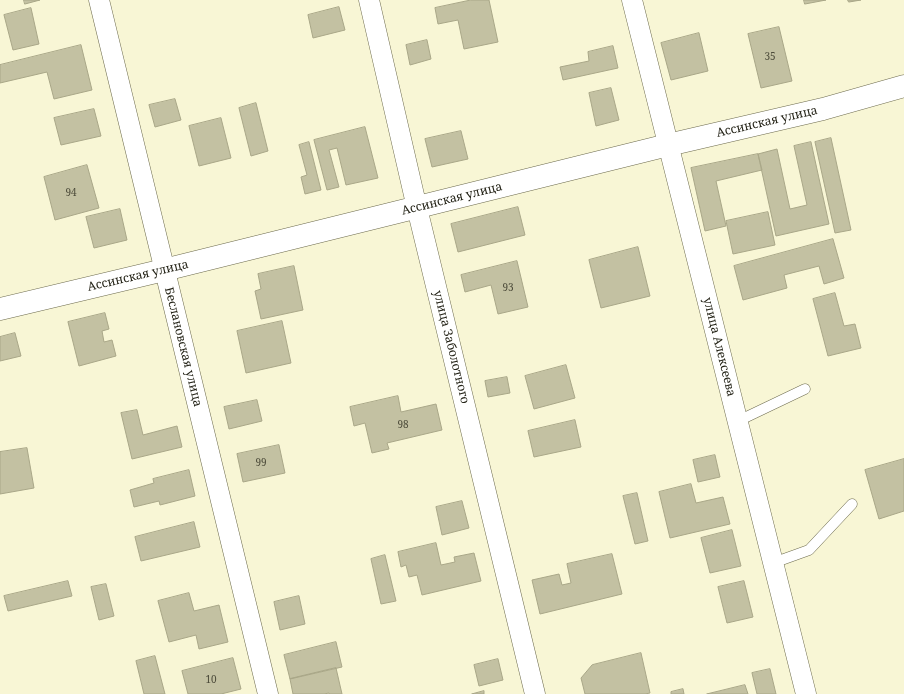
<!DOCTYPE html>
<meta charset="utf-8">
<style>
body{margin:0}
canvas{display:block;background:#f8f6d5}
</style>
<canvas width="904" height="694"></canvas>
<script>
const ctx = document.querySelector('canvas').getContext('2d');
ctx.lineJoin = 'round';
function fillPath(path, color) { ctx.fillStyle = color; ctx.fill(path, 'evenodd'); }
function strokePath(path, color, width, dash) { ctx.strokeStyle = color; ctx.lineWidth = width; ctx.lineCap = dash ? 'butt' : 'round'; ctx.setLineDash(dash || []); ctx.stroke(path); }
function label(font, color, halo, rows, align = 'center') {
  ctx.font = font + ' "Noto Serif",serif'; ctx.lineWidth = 3; ctx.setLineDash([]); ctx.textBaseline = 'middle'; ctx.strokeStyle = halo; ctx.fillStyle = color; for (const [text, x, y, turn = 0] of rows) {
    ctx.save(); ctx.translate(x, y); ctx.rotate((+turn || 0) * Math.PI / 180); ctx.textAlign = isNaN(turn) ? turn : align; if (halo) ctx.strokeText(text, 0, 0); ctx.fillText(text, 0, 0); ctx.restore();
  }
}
const building = new Path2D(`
 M 24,0 L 40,0 L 25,4 Z
 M 471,0 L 489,0 L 498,42 L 464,49 L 458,20 L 438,24 L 435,8 Z
 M 804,0 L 826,0 L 805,4 Z
 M 848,0 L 861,0 L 849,2 Z
 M 339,7 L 345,30 L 313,38 L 308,15 Z
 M 31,8 L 39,44 L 13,50 L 4,15 Z
 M 779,27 L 792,81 L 761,88 L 748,34 Z
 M 699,33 L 708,71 L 671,80 L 661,43 Z
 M 427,40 L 431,59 L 410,65 L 406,45 Z
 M 81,45 L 92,90 L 54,99 L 47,72 L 0,83 L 0,65 Z
 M 613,46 L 618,68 L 563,80 L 560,67 L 589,61 L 588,52 Z
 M 611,88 L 619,120 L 596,126 L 589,93 Z
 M 175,99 L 181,120 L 155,127 L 149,105 Z
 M 256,103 L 268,151 L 251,156 L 239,108 Z
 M 94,109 L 101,136 L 61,145 L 54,118 Z
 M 221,118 L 231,158 L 199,166 L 189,126 Z
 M 365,127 L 378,178 L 346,185 L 337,148 L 329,150 L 339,187 L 327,190 L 314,140 Z
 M 461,131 L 468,159 L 432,167 L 425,139 Z
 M 831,138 L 851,230 L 835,233 L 815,142 Z
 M 309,142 L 321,190 L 305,194 L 301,177 L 307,175 L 299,145 Z
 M 811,142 L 829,224 L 776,236 L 758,154 L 777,149 L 790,209 L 807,205 L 794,146 Z
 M 758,154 L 762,170 L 716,181 L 726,226 L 705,231 L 691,168 Z
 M 87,165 L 99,208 L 55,220 L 44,177 Z
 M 518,207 L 525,235 L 458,252 L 451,224 Z
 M 120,209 L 127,240 L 94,248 L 86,217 Z
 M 768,212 L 775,245 L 733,254 L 726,221 Z
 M 833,239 L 844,278 L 824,284 L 819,266 L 784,275 L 787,288 L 743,300 L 734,266 Z
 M 638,247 L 650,296 L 601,308 L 589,260 Z
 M 517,261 L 528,307 L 498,314 L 491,285 L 465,292 L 461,275 Z
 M 294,266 L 303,310 L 261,319 L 255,291 L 261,289 L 258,274 Z
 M 835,293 L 844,326 L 855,324 L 861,348 L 828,356 L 813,299 Z
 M 105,313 L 109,329 L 102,331 L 104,342 L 112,340 L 116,356 L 79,366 L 68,322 Z
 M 282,321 L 291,363 L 246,373 L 237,331 Z
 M 15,333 L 21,356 L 0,361 L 0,337 Z
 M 566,365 L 575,398 L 534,409 L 525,376 Z
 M 507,377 L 510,393 L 488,397 L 485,381 Z
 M 398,396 L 401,412 L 436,404 L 442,430 L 387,443 L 389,449 L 372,453 L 365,423 L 354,426 L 350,407 Z
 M 257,400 L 262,421 L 229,429 L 224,407 Z
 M 137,410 L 143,435 L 177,426 L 182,447 L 132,459 L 121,413 Z
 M 575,420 L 581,447 L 534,457 L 528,431 Z
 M 279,445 L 285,473 L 243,482 L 237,454 Z
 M 27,448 L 34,488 L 0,494 L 0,452 Z
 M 715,455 L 720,477 L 698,482 L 693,460 Z
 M 904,459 L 904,511 L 879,519 L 865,470 Z
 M 189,470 L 195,496 L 160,505 L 159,501 L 134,507 L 130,490 L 154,483 L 153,479 Z
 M 691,484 L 696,503 L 723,497 L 730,524 L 670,538 L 659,492 Z
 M 637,493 L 648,541 L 635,544 L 623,496 Z
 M 462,501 L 469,528 L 442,535 L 436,507 Z
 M 194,522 L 200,547 L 141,561 L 135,537 Z
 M 732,530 L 741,566 L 710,573 L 701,538 Z
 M 436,543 L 441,565 L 455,562 L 454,557 L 474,553 L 481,581 L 422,595 L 417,575 L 409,577 L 406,565 L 401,567 L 398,552 Z
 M 612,554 L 622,594 L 540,614 L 532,580 L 559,574 L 562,585 L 571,583 L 567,564 Z
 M 385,555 L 396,601 L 381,604 L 371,559 Z
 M 68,581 L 72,596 L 8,611 L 4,596 Z
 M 744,581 L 753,617 L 727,623 L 718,587 Z
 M 106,584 L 114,616 L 99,620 L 91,587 Z
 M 189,593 L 194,611 L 219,605 L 228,642 L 199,649 L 196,635 L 169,642 L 158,601 Z
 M 299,596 L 305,624 L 280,630 L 274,602 Z
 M 336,642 L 342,667 L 290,679 L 284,655 Z
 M 641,653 L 650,693 L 645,694 L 585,694 L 581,678 L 592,665 Z
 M 155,656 L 165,694 L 144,694 L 136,661 Z
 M 233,658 L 241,689 L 221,694 L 188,694 L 182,671 Z
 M 498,659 L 503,680 L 479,686 L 474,665 Z
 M 336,668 L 342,694 L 329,694 L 329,693 L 324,694 L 293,694 L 290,679 Z
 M 770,669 L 776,694 L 757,694 L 752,673 Z
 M 745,685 L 748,694 L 707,694 Z
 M 683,689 L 684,694 L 671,694 L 671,692 Z
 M 484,691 L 484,694 L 472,694 Z`);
const service = new Path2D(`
 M 738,421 L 805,389
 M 773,563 L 809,550 L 852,504`);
const minor = new Path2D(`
 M 99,0 L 268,694
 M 369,0 L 417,208 L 535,694
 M 632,0 L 806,694`);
const tertiary = new Path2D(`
 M 0,309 L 164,270 L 668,145 L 823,109 L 904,86`);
const numberNames = [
 ["35",770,57],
 ["94",71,193],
 ["93",508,288],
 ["98",403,425],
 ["99",261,463],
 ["10",211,680]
];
const streetNames = [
 ["Ассинская улица",767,122,-13],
 ["Ассинская улица",452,199,-14],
 ["Ассинская улица",138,276,-13],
 ["Беслановская улица",183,347,76],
 ["улица Заболотного",451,347,76],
 ["улица Алексеева",719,347,76]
];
fillPath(building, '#c3c1a2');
strokePath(building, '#a9a788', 1);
strokePath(service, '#6d6b4e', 11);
strokePath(minor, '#6d6b4e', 21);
strokePath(tertiary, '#6d6b4e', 23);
strokePath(service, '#fff', 10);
strokePath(minor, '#fff', 20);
strokePath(tertiary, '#fff', 22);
label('10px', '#4c4b3a', null, numberNames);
label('12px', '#252418', '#fff', streetNames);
</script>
